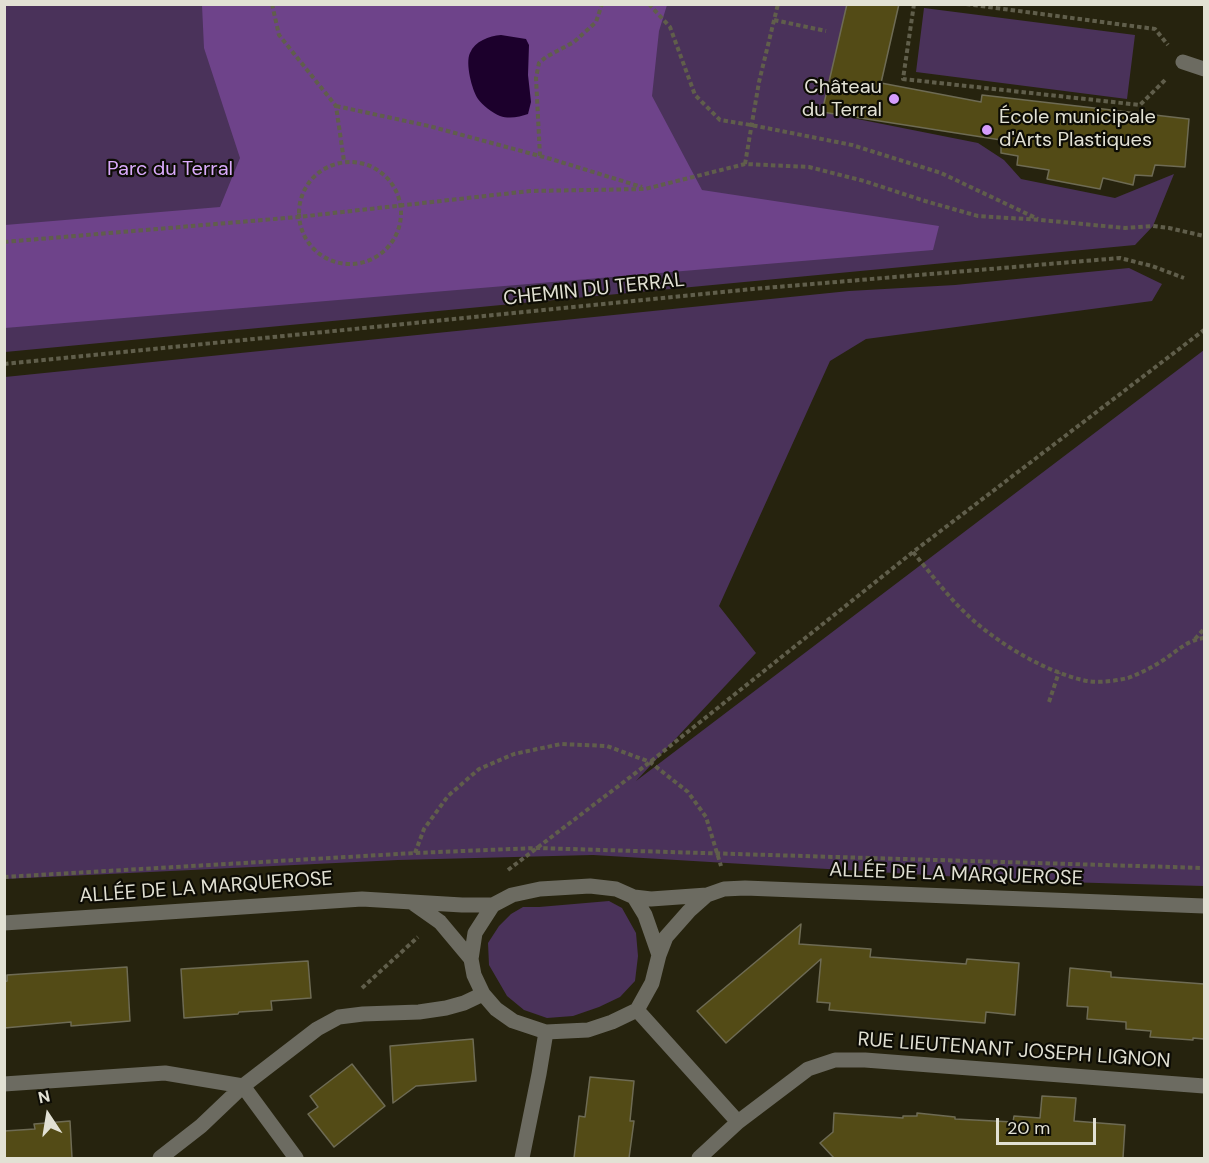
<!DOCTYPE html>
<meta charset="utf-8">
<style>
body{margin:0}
#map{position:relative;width:1209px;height:1163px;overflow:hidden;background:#26230e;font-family:"DM Sans",sans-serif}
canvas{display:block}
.frame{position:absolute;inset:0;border:6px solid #e2e1d4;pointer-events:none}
.north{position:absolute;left:18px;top:1085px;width:60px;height:60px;-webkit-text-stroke:4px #0d0c05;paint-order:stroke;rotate:348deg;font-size:16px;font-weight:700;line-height:24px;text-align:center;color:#e2e1d4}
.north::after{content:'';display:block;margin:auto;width:21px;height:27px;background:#e2e1d4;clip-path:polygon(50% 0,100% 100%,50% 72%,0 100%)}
.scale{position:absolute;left:996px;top:1118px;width:100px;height:27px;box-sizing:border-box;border:3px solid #e2e1d4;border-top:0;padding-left:8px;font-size:18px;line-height:21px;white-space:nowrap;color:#e2e1d4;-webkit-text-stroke:4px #0d0c05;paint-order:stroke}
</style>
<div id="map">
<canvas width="1209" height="1163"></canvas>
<div class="frame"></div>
<div class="north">N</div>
<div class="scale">20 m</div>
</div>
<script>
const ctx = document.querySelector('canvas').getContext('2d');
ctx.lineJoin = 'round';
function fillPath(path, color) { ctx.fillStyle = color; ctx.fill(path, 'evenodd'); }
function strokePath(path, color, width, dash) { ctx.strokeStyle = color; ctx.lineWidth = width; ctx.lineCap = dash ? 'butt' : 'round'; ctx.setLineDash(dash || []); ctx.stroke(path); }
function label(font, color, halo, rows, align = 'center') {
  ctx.font = font + ' "DM Sans",sans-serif'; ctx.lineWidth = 4.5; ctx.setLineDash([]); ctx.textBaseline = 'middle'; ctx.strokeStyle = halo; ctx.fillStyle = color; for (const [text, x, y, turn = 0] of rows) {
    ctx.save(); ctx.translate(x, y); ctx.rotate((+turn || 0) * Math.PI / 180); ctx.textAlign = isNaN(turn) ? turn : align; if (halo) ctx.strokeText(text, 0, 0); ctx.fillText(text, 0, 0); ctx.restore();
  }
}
const green = new Path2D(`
 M 4,5 L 847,5 L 822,112 L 978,143 L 1004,160 L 1021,179 L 1115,198 L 1174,174 L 1153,226 L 1135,245 L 5,352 Z
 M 924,8 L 1135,35 L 1127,99 L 916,72 Z
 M 1129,268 L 1162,284 L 1152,301 L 866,339 L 830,361 L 719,606 L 756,653 L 636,781 L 1204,350 L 1204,886 L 1028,881 L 593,855 L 398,860 L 5,879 L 5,377 L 849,291 L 955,285 Z
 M 609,901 L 622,908 L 636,933 L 638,956 L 635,981 L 620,997 L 599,1007 L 573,1016 L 547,1018 L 524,1010 L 507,996 L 489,965 L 488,943 L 499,926 L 511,914 L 523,907 L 539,907 Z`);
const forest = new Path2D(`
 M 202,5 L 667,5 L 659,31 L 652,96 L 702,190 L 939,226 L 933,250 L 5,328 L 5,225 L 220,207 L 240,158 L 204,48 Z`);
const water = new Path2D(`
 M 501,35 L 526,39 L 529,45 L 528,75 L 531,102 L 528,114 C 520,117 509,119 500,116 C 493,113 482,105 478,99 C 472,90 465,63 470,53 C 475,41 489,36 501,35 Z`);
const building = new Path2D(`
 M 847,4 L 899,4 L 881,83 L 981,102 L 982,95 L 1189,119 L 1185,167 L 1155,165 L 1152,176 L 1135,175 L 1133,185 L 1103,178 L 1100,189 L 1047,179 L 1049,170 L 1017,165 L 1018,156 L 1001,153 L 1001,140 L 822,112 Z
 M 801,924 L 799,944 L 871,949 L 870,957 L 966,964 L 967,959 L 1019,963 L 1015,1015 L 986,1012 L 985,1023 L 829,1010 L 830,1003 L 817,1002 L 821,959 L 726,1043 L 697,1011 Z
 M 308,961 L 311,998 L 271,1001 L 272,1010 L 239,1012 L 238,1014 L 184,1018 L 181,969 Z
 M 127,967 L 130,1021 L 71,1026 L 71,1022 L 4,1028 L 4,982 L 7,981 L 7,975 Z
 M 1070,968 L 1111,972 L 1111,977 L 1204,984 L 1204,1039 L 1193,1038 L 1193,1040 L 1150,1037 L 1151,1031 L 1126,1029 L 1126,1022 L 1087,1019 L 1088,1007 L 1067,1006 Z
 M 473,1039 L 476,1081 L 416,1086 L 393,1103 L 390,1046 Z
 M 352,1064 L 385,1106 L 334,1147 L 308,1114 L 318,1107 L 310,1096 Z
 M 590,1077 L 634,1081 L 630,1121 L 634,1121 L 629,1158 L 574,1158 L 579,1116 L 585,1117 Z
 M 1042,1096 L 1076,1098 L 1074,1121 L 1125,1125 L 1123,1158 L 834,1158 L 820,1143 L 833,1132 L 834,1113 L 903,1118 L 903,1116 L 917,1116 L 917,1113 L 955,1117 L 955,1119 L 1013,1122 L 1014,1116 L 1040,1118 Z
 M 70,1121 L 72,1158 L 4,1158 L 4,1131 L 35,1129 L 34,1124 Z`);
const path = new Path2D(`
 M 272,4 L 279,35 L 336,106 L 344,161
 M 649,4 L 670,27 L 695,95 L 720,120 L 751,125 L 852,145 L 941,173 L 1038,219
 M 914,4 L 903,79 L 1140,105 L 1166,79
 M 966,4 L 1155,29 L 1168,45
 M 774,20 L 826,31
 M 336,106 L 429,126 L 551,159 L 642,187
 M 540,156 L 536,78 L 539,63 L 546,57 L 574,42 L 596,22 L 602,4
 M299 213a51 51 0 1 1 102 0a51 51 0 1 1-102 0Z
 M 745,164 L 759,82 L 778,4
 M 4,242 L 298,217 L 530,191 L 645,189 L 745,164 L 809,167 L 864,181 L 925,201 L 978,216 L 1041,220 L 1125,228 L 1153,226 L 1169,228 L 1204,236
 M 4,364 L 753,289 L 1120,258 L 1152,266 L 1184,278
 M 913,552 C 932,575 951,601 974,621 C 1004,647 1048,673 1087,681 C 1100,683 1115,681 1128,678 C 1141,673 1153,667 1165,659 C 1178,650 1188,640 1204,638
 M 1195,639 L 1204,629
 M 1049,702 L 1059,672
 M 415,853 L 424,829 L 448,796 L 479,769 L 514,754 L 561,744 L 607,746 L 650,762 L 688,792 L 706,817 L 721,866
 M 508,870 L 650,762 L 913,552 L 1204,330
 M 4,877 L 415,853 L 536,848 L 1204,868
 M 362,988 L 418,937`);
const minor = new Path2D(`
 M 1183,62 L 1204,69
 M 634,897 L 651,899 L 707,895 L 724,889 L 745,888 L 1204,906
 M 413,903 L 440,922 L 471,959
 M 4,923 L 362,899 L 462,905 L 493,905
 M 659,955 L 645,915 L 634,897 L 616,889 L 590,886 L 540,889 L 512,895 L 493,905 L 475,933 L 471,959 L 474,975 L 483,994 L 496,1009 L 513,1021 L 546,1032 L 588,1030 L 612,1022 L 637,1010 L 652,983 L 659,955 L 666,937 L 689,911 L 707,895
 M 637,1010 L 738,1122 L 808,1069 L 835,1060 L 865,1060 L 1204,1086
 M 4,1084 L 165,1073 L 243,1086 L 296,1158
 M 160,1158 L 201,1126 L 243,1086 L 317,1029 L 339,1017 L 363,1014 L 419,1012 L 446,1008 L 464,1003 L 483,994
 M 522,1158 L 539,1074 L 546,1032
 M 699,1158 L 738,1122`);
const markers = [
 [894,99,6,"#d59cfb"],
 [987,130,6,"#d59cfb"]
];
const poiNames = [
 ["Château",882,88],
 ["du Terral",882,111],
 ["École municipale",999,118,"left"],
 ["d'Arts Plastiques",999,141,"left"]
];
const parkNames = [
 ["Parc du Terral",170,170]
];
const streetNames = [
 ["CHEMIN DU TERRAL",594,290,-6],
 ["ALLÉE DE LA MARQUEROSE",956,875,2],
 ["ALLÉE DE LA MARQUEROSE",206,888,-4],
 ["RUE LIEUTENANT JOSEPH LIGNON",1014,1051,4]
];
fillPath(green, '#4a325a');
fillPath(forest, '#6e438a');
fillPath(water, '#1c002c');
fillPath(building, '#534b16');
strokePath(building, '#6e6b54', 1.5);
strokePath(path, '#605e4b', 4, [4.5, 3]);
strokePath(minor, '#6c6b61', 15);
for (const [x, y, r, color] of markers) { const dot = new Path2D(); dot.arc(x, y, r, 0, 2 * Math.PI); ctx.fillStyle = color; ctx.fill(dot); strokePath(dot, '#0d0c05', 2); }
label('20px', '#e2e1d4', '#0d0c05', poiNames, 'right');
label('20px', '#daabfb', '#0d0c05', parkNames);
label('20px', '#e2e1d4', '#0d0c05', streetNames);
</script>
